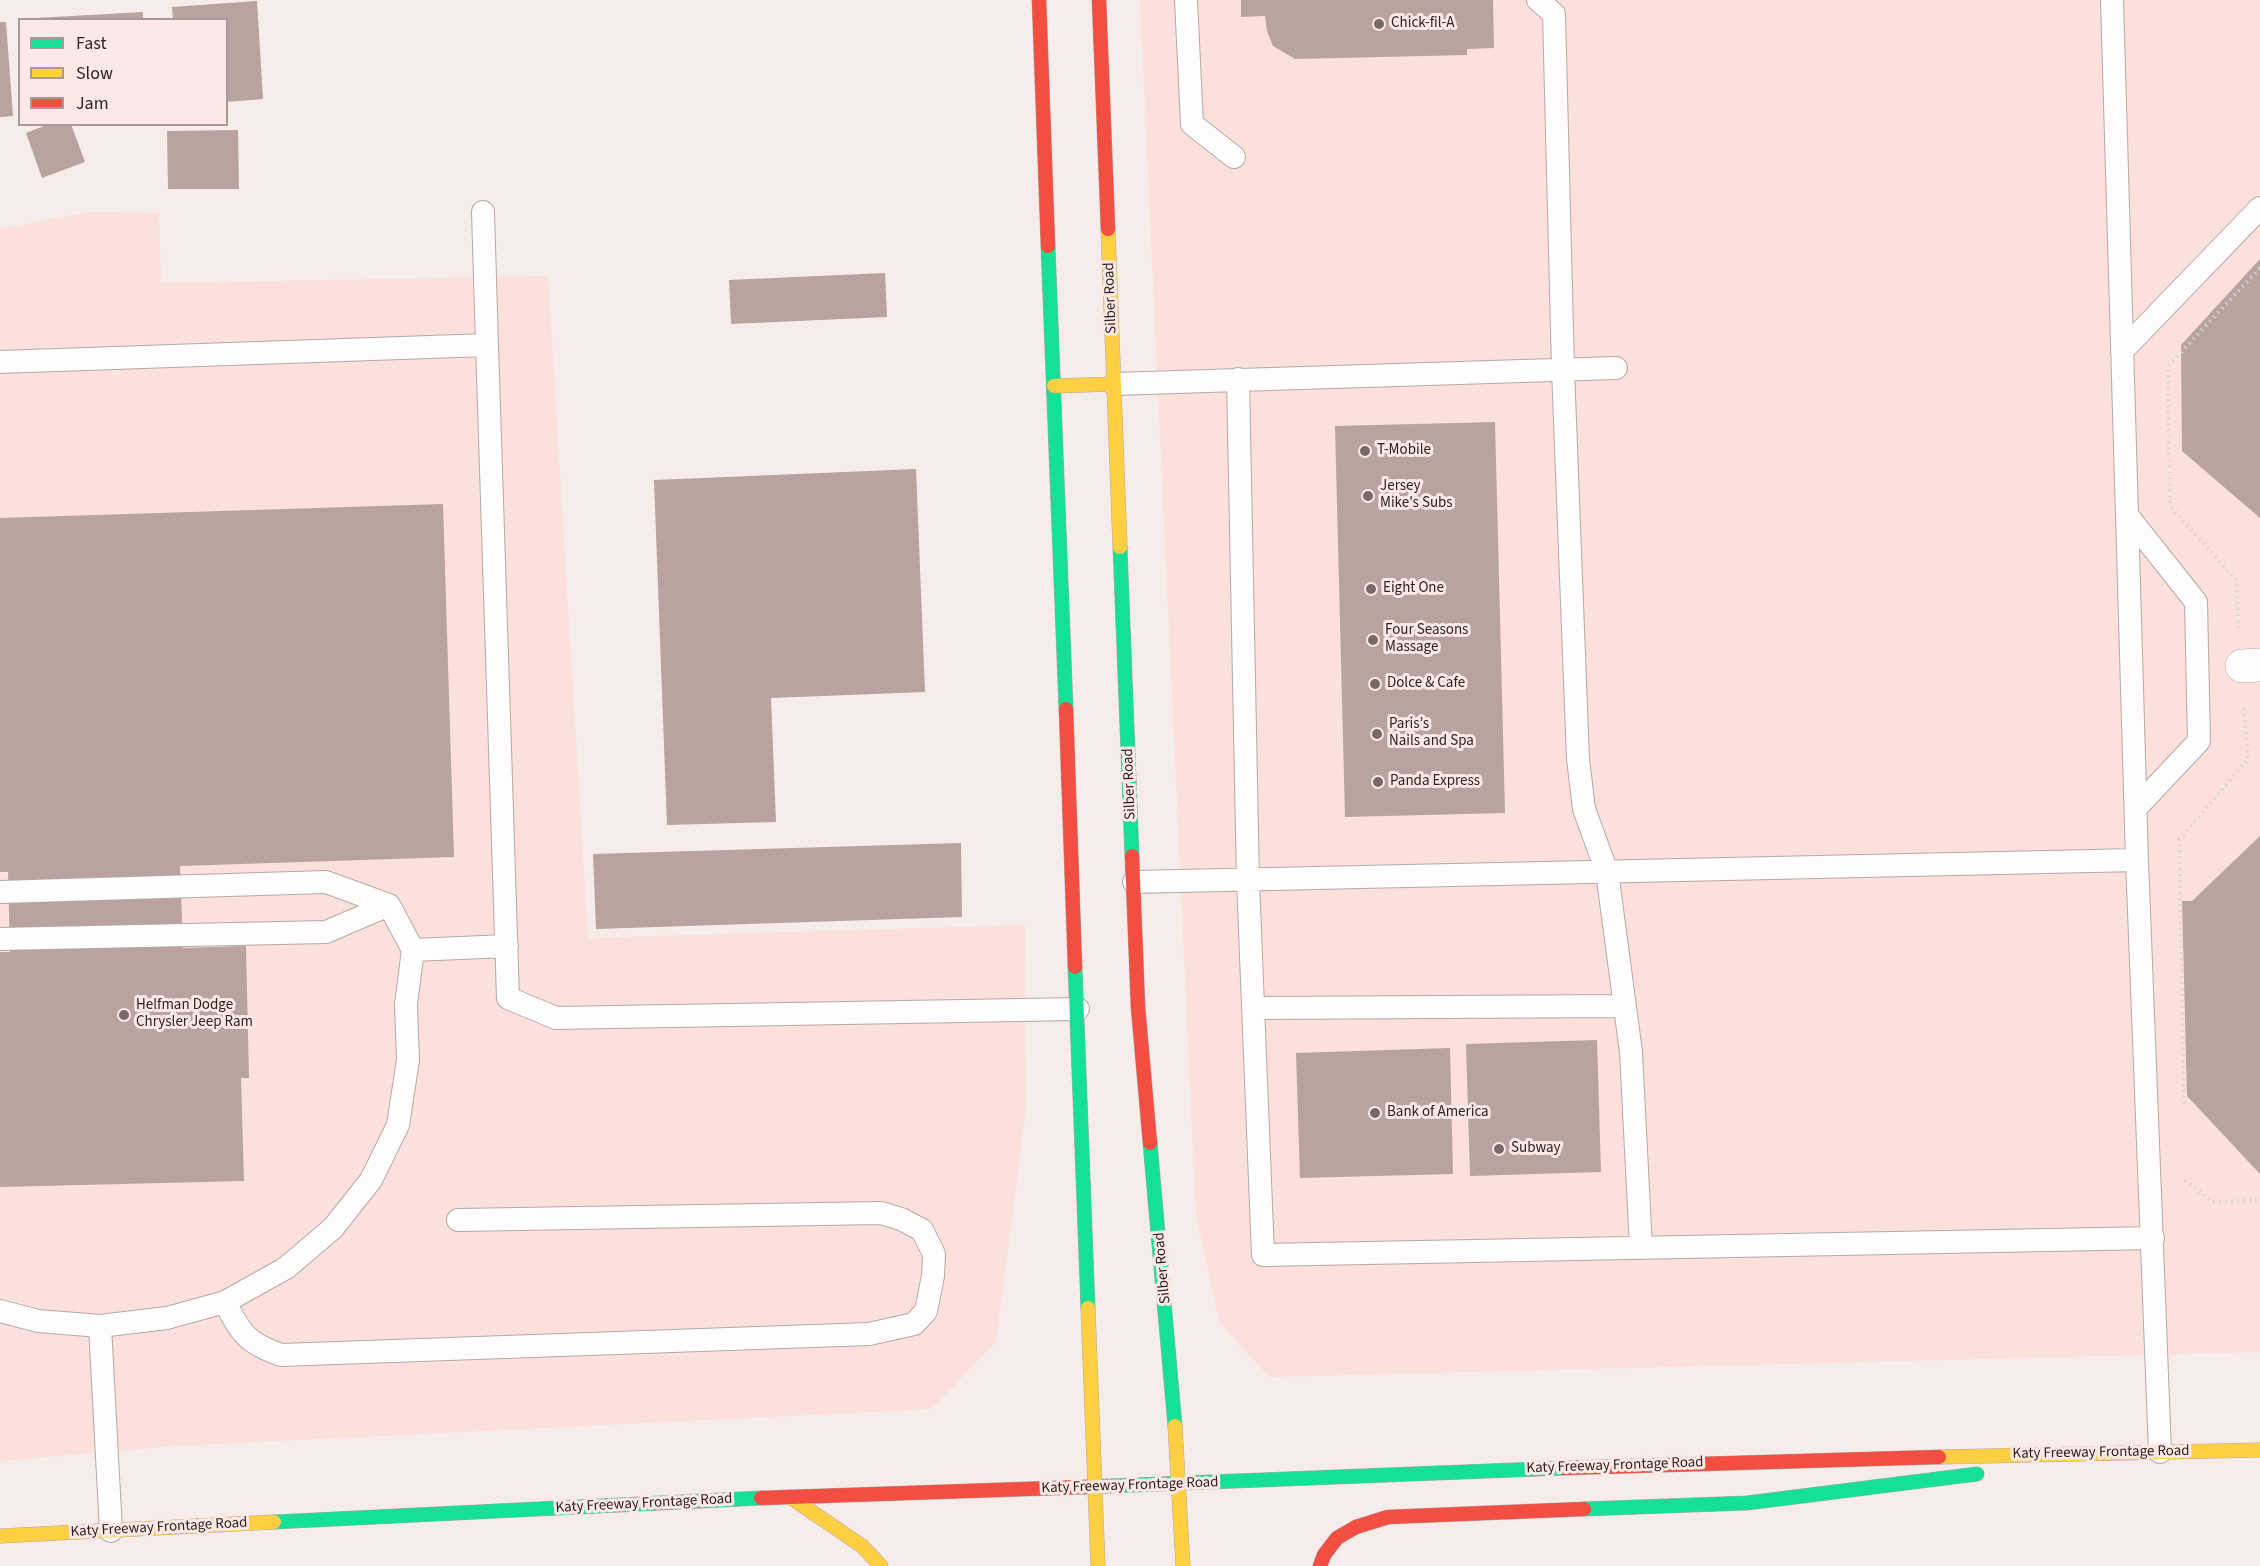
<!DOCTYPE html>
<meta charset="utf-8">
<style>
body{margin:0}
#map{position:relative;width:2260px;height:1566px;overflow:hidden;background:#f6ecea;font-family:"Source Sans 3",sans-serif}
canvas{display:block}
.legend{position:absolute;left:18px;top:18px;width:210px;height:108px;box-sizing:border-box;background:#fae9e6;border:2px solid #aa9996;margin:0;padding:8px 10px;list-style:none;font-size:18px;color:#31221f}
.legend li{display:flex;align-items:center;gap:12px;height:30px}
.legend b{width:30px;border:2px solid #aa9996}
</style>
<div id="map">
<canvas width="2260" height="1566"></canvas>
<ul class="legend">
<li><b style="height:8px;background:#16e098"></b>Fast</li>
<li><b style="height:8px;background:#ffcf43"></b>Slow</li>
<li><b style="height:8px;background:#f24e42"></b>Jam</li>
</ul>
</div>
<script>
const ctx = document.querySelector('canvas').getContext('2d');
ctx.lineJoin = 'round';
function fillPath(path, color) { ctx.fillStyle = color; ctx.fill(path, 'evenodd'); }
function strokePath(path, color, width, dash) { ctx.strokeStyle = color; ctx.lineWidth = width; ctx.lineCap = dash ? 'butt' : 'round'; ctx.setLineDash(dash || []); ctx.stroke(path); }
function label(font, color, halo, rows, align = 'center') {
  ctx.font = font + ' "Source Sans 3",sans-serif'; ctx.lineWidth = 6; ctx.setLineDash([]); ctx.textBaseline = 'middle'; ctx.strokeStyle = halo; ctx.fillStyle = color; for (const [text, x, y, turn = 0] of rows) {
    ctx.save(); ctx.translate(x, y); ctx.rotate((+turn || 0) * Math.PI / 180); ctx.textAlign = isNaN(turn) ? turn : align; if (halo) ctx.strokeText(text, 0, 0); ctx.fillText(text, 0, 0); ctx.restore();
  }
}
const built = new Path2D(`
 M 1140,0 L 2260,0 L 2260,1352 L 1269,1377 L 1219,1321 L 1196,1214 Z
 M 90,212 L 159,213 L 161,283 L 548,276 L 588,938 L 1025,925 L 1026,1109 L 996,1342 L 931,1409 L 175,1446 L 0,1461 L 0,229 Z`);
const building = new Path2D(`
 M 1241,0 L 1493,0 L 1494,48 L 1467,49 L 1467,55 L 1295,59 L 1273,46 L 1267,31 L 1265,16 L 1241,17 Z
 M 257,1 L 263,99 L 226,102 L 226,20 L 173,20 L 172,7 Z
 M 143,12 L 143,20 L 36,20 L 36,18 Z
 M 0,22 L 6,22 L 13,116 L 0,117 Z
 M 49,124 L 71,124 L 85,162 L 42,178 L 26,133 Z
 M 238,130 L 239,189 L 168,189 L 167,131 Z
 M 2260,259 L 2260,518 L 2182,451 L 2181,345 Z
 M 885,273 L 887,317 L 731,324 L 729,280 Z
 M 1495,422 L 1505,813 L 1345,817 L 1335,426 Z
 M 916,469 L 925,692 L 771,698 L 776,822 L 667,825 L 654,480 Z
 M 443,504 L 454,857 L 180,866 L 183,948 L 246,946 L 249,1078 L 241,1078 L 244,1181 L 0,1187 L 0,952 L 10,952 L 8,872 L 0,872 L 0,518 Z
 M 2260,836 L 2260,1174 L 2187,1096 L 2182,901 L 2192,901 Z
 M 961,843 L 962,917 L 596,929 L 593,854 Z
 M 1597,1040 L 1601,1172 L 1470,1176 L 1466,1044 Z
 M 1450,1048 L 1453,1174 L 1300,1178 L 1296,1053 Z`);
const path = new Path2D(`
 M 2239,628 L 2236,580 L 2170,506 L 2168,366 L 2260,268
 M 2184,1104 L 2179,840 L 2248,759 L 2244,705
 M 2185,1180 L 2213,1202 L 2260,1200`);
const lane = new Path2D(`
 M 1186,0 L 1192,124 L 1234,157
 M 1538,0 L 1554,14 L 1563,369 L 1578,759 L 1584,809 L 1607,872 L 1631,1052 L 1641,1248
 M 2112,0 L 2137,860 L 2160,1452
 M 483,212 L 487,345
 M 2122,351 L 2260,208
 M 0,362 L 487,345 L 508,998 L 556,1018 L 1078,1009
 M 1238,379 L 1248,881 L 1263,1255 L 2153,1238
 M 1114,384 L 1616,368
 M 2127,515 L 2196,602 L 2199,741 L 2136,808
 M 1134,882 L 2137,860
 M 0,892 L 326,882 L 389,905 L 413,950 L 406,1004 L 408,1060 L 398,1125 L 371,1180 L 333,1228 L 286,1268 L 225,1302 L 167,1318 L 100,1326
 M 0,939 L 326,932 L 389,905
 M 413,950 L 507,946
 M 1253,1008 L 1625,1006
 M 225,1302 C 241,1334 247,1343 281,1355 L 869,1334 L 914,1324 L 926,1311 L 933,1276 L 934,1254 L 922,1230 L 901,1219 L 881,1213 L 458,1220
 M 0,1311 L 38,1321 L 100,1326 L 111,1531`);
const street = new Path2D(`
 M 2242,666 L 2260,665`);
const fast = new Path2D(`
 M 1048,246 L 1066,709
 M 1120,547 L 1132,856
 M 1075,967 L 1088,1308
 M 1150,1143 L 1175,1426
 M 1084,1487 L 1564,1468
 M 1584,1509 L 1747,1503 L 1977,1474
 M 274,1522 L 761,1498`);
const slow = new Path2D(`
 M 1108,229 L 1120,547
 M 1054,386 L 1114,384
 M 1088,1308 L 1098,1566
 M 1175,1426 L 1183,1566
 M 1939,1457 L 2260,1450
 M 790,1497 L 862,1546 L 881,1566
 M 0,1536 L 274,1522`);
const jam = new Path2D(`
 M 1039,0 L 1048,246
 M 1099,0 L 1108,229
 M 1066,709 L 1075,967
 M 1132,856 L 1138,1007 L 1150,1143
 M 1564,1468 L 1939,1457
 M 761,1498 L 1084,1487
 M 1320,1566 L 1324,1555 L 1337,1538 L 1356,1527 L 1388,1517 L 1584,1509`);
const markers = [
 [1379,24,6,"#766966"],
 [1365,451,6,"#766966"],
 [1368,496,6,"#766966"],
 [1371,589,6,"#766966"],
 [1373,640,6,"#766966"],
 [1375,684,6,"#766966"],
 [1377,734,6,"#766966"],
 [1378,782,6,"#766966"],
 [124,1015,6,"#766966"],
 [1375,1113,6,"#766966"],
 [1499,1149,6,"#766966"]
];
const poiNames = [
 ["Chick-fil-A",1391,24],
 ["T-Mobile",1377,451],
 ["Jersey",1380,487],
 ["Mike's Subs",1380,504],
 ["Eight One",1383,589],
 ["Four Seasons",1385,631],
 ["Massage",1385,648],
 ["Dolce & Cafe",1387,684],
 ["Paris’s",1389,725],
 ["Nails and Spa",1389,742],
 ["Panda Express",1390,782],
 ["Helfman Dodge",136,1006],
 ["Chrysler Jeep Ram",136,1023],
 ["Bank of America",1387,1113],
 ["Subway",1511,1149]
];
const streetNames = [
 ["Silber Road",1111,298,-92],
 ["Silber Road",1130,784,-92],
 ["Silber Road",1163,1268,-95],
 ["Katy Freeway Frontage Road",2101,1453,-1],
 ["Katy Freeway Frontage Road",1615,1466,-2],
 ["Katy Freeway Frontage Road",1130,1486,-2],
 ["Katy Freeway Frontage Road",644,1504,-3],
 ["Katy Freeway Frontage Road",159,1528,-3]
];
fillPath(built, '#fbe0db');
fillPath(building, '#b9a39f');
strokePath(lane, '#b5a9a7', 24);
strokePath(street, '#b5a9a7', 34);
strokePath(fast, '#b5a9a7', 15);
strokePath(slow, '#b5a9a7', 15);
strokePath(jam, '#b5a9a7', 15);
strokePath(path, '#d7d4d4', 4, [1.5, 4.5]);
strokePath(lane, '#fefcfc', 22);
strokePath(street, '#fefcfc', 33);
strokePath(fast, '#16e098', 14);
strokePath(slow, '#ffcf43', 14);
strokePath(jam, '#f24e42', 14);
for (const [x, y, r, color] of markers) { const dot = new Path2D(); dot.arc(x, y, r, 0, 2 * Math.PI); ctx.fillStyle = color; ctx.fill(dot); strokePath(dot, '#fae9e6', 2); }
label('15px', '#31221f', '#fae9e6', poiNames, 'left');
label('15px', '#31221f', '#fae9e6', streetNames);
</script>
